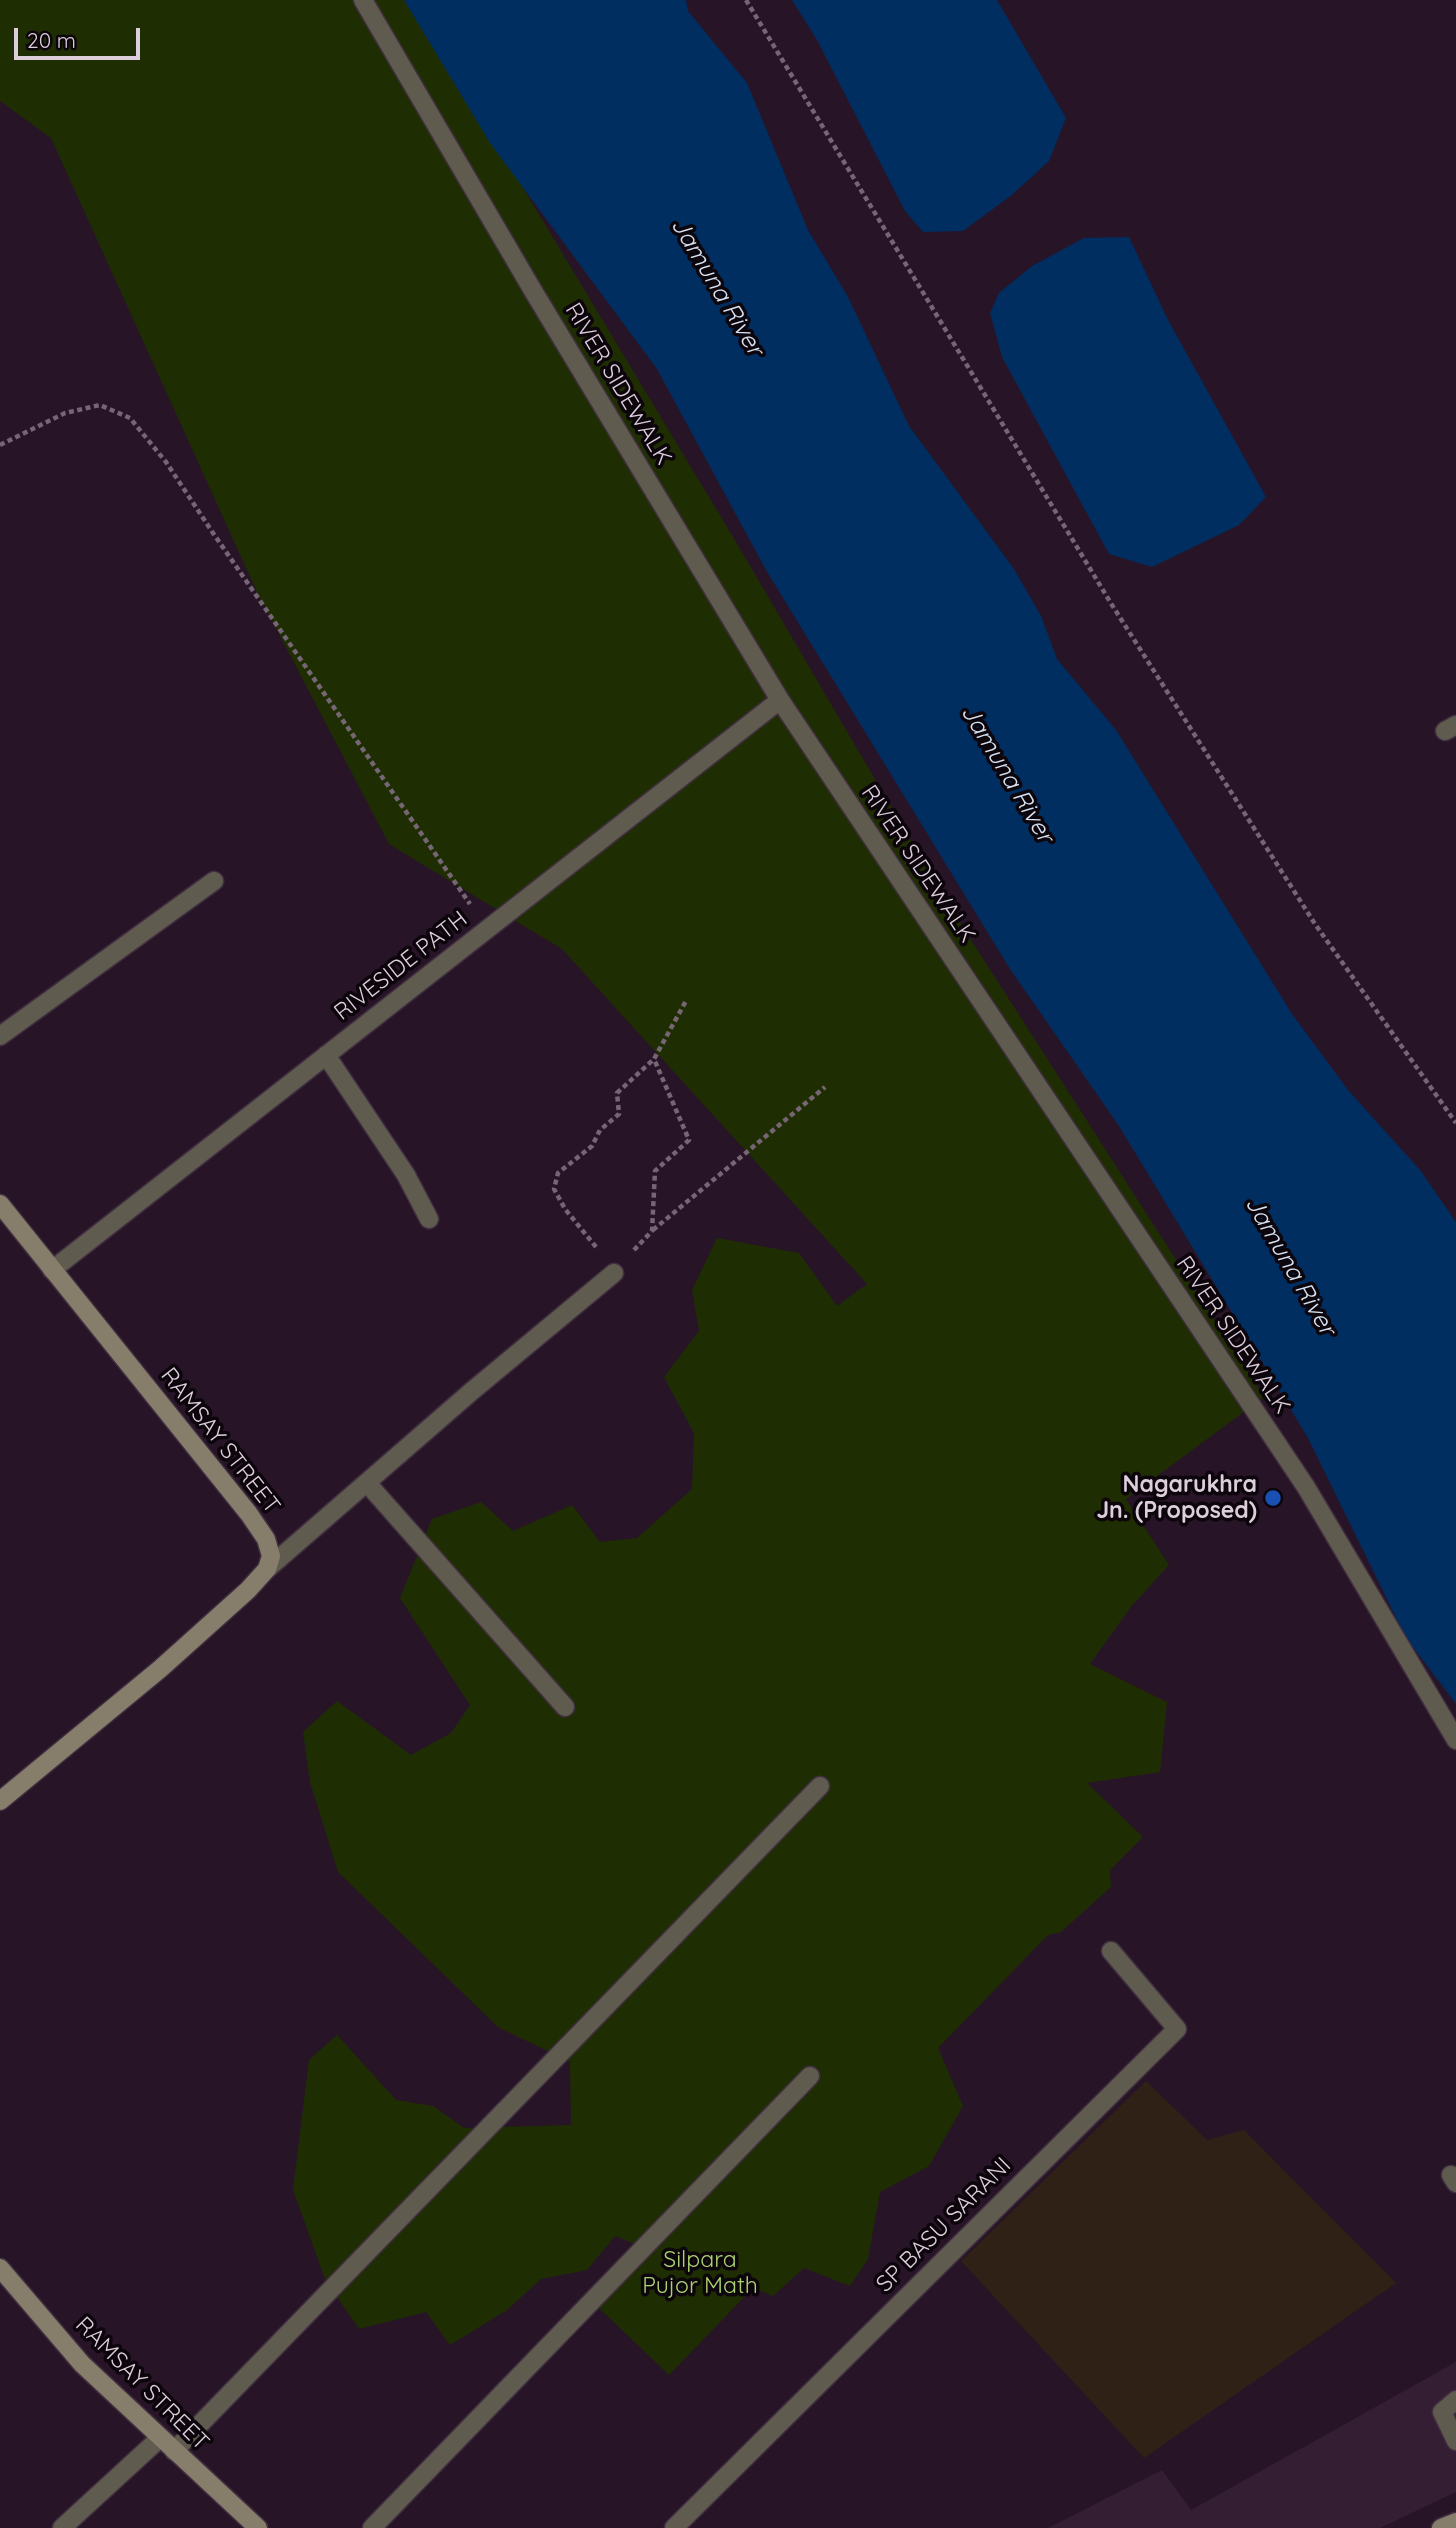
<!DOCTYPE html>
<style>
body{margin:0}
#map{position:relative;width:1456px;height:2528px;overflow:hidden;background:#271527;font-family:Quicksand,sans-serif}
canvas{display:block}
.scale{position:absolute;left:14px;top:28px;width:126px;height:32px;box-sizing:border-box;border:4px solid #dccfdb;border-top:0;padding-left:9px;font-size:21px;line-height:24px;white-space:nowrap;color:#dccfdb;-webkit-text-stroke:5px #0c050c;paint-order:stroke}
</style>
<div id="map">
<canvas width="1456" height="2528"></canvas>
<div class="scale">20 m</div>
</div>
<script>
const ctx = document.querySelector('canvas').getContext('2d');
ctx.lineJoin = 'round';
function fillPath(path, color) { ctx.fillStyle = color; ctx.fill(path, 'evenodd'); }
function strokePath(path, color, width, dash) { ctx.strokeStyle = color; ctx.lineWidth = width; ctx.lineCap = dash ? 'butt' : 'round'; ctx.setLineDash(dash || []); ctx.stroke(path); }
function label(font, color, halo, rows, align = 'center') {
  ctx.font = font + ' Quicksand,sans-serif'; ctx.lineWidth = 7; ctx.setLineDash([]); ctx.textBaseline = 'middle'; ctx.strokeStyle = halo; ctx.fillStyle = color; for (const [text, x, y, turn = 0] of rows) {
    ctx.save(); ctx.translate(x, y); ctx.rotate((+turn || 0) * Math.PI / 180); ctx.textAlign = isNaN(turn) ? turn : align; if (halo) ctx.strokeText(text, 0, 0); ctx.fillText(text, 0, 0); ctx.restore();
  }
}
const built = new Path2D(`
 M 1456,2362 L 1456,2492 L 1380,2528 L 1048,2528 L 1162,2470 L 1191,2510 Z`);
const education = new Path2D(`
 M 1146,2081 L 1207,2140 L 1244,2130 L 1396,2283 L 1144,2458 L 961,2261 Z`);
const green = new Path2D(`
 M 0,0 L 410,0 L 736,542 L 948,904 L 1264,1397 L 1126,1499 L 1169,1565 L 1130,1608 L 1090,1664 L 1167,1702 L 1160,1772 L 1087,1783 L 1143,1837 L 1110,1870 L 1111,1887 L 1061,1932 L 1048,1935 L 938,2048 L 963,2106 L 929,2166 L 880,2192 L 868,2259 L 850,2286 L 804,2268 L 773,2296 L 753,2288 L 669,2375 L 599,2308 L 653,2251 L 615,2236 L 587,2270 L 541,2279 L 507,2310 L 450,2345 L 426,2312 L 359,2329 L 325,2279 L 293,2190 L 309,2060 L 337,2035 L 396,2100 L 433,2106 L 464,2128 L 571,2125 L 570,2062 L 498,2027 L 338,1872 L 310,1782 L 303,1732 L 337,1701 L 411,1755 L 451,1733 L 470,1705 L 400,1598 L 432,1519 L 481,1502 L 513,1531 L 572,1505 L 600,1542 L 637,1538 L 692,1489 L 694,1433 L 664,1377 L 699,1331 L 692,1290 L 717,1238 L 799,1253 L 837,1306 L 867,1284 L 562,949 L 389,844 L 257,592 L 51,138 L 0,101 Z`);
const water = new Path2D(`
 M 404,0 L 686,0 L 688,11 L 747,83 L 808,230 L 848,297 L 909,426 L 1014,569 L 1041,616 L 1057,659 L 1116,730 L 1292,1014 L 1348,1090 L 1420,1170 L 1454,1219 L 1456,1224 L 1456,1704 L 1406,1638 L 1308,1438 L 1119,1126 L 1010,969 L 766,570 L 657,369 L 490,143 Z
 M 792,0 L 997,0 L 1066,118 L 1049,161 L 1012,195 L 963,231 L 923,232 L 905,211 L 817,40 Z
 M 1129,237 L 1168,320 L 1266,497 L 1239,525 L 1152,567 L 1109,554 L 1002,357 L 990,313 L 999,293 L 1032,266 L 1084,238 Z`);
const path = new Path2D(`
 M 746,0 L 1112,605 L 1315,924 L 1456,1123
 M 0,445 L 65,413 L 100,405 L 130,418 L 166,462 L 213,533 L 470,904
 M 653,1230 L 825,1087
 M 596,1247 L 565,1209 L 554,1189 L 558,1173 L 592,1146 L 600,1130 L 619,1114 L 617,1093 L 654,1059
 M 634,1250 L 652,1231 L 655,1171 L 689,1140 L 654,1059 L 687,999`);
const street = new Path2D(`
 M 363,0 L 532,289 L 780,700 L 1306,1487 L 1456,1740
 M 1445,731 L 1456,725
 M 0,1036 L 214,881
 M 326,1055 L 406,1175 L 429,1219
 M 52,1270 L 780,700
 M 367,1483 L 565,1707
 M 267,1569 L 472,1391 L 614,1273
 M 1451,2175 L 1456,2183
 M 1456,2400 L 1442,2412 L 1456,2441
 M 174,2451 L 820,1786
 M 62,2528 L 160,2438
 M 372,2528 L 810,2076
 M 674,2528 L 1177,2029 L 1111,1951`);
const secondary = new Path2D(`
 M 0,1204 L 249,1514 L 266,1539 L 271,1556 L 267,1569 L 248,1590 L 160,1669 L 0,1801
 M 0,2268 L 82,2364 L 258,2528
 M 1441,2528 L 1456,2522`);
const markers = [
 [1273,1498,9,"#1a4fb4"]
];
const streetNames = [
 ["RIVER SIDEWALK",618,384,59],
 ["RIVER SIDEWALK",918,864,56],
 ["RIVESIDE PATH",401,966,-38],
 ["RIVER SIDEWALK",1233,1335,56],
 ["RAMSAY STREET",220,1441,52],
 ["SP BASU SARANI",944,2225,-45],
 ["RAMSAY STREET",142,2384,45]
];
const poiNames = [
 ["Nagarukhra",1257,1485],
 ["Jn. (Proposed)",1257,1511]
];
const parkNames = [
 ["Silpara",700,2260],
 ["Pujor Math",700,2286]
];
const waterNames = [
 ["Jamuna River",717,287,59],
 ["Jamuna River",1007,774,59],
 ["Jamuna River",1290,1266,60]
];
fillPath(built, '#341e34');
fillPath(education, '#2f2115');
fillPath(green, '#1f2e02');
fillPath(water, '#002e61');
strokePath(street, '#402f40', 21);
strokePath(secondary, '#402f40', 21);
strokePath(path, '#766675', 4.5, [5, 3.5]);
strokePath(street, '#605b4f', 18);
strokePath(secondary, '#867e6b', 18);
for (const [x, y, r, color] of markers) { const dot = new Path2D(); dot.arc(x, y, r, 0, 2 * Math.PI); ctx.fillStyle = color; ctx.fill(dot); strokePath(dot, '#0c050c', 2.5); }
label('23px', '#dccfdb', '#0c050c', streetNames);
label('bold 23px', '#dccfdb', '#0c050c', poiNames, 'right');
label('23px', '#acd270', '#0c050c', parkNames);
label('italic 24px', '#d7e3f4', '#0c050c', waterNames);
</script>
